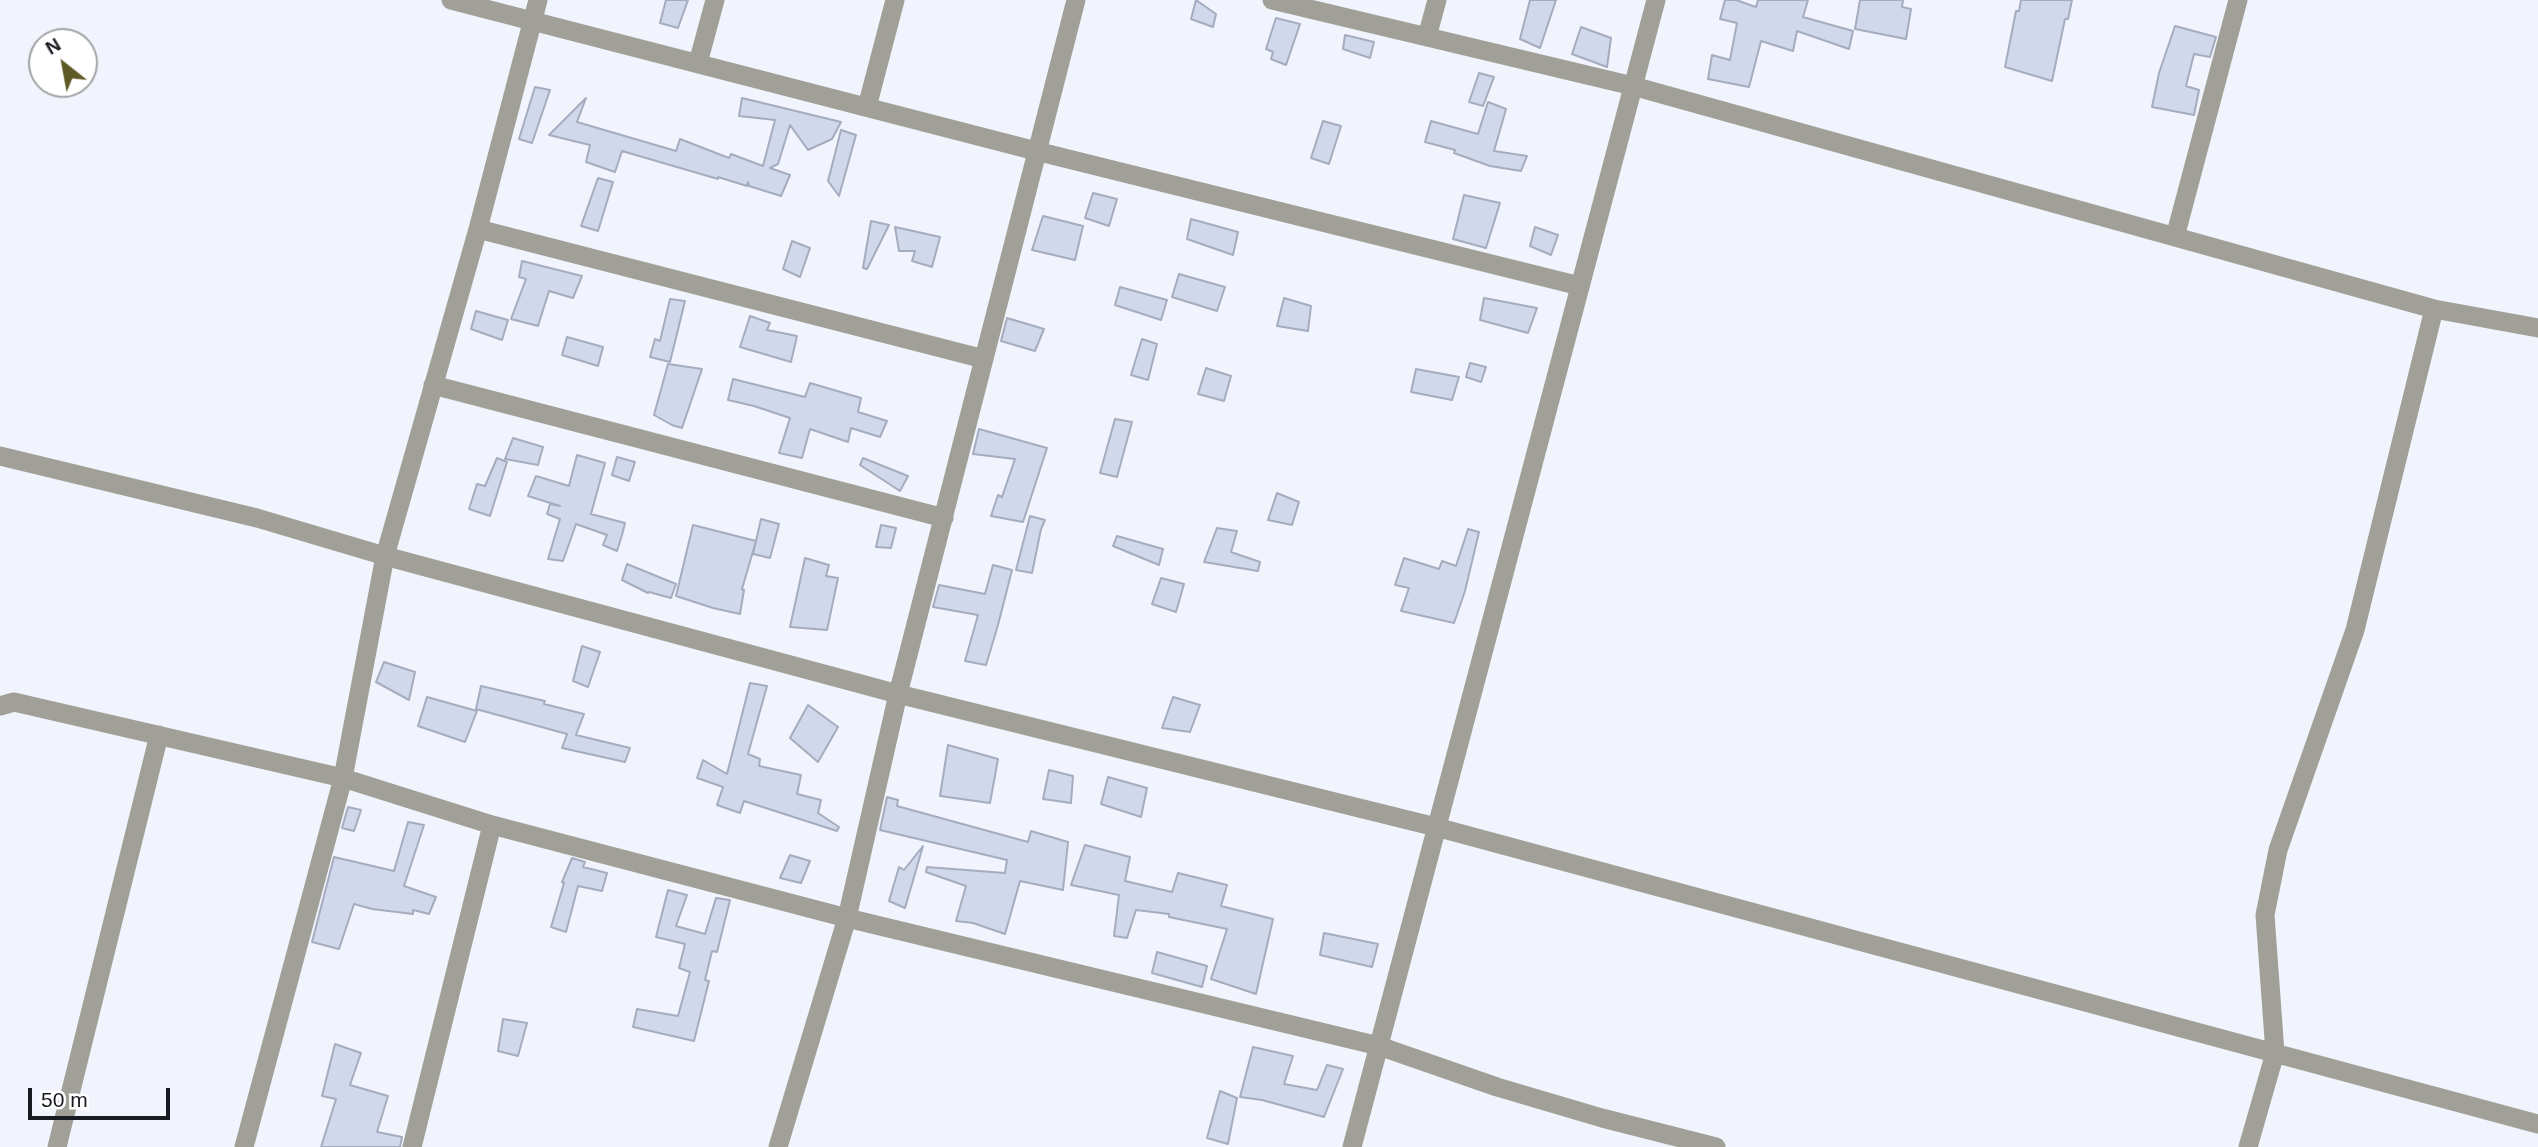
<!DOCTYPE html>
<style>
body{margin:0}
#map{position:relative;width:2538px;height:1147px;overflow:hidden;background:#f1f4fc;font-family:Arial,sans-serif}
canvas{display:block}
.north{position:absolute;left:28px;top:28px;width:70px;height:70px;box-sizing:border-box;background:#fff;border:2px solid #a3a4a7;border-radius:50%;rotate:329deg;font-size:19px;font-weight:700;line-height:28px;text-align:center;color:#191b22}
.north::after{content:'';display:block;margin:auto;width:24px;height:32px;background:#5d5a26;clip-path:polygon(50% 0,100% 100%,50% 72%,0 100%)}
.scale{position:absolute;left:28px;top:1088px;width:142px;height:32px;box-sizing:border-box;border:4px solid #191b22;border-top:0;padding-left:9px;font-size:21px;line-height:24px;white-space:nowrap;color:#191b22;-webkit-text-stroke:5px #fff;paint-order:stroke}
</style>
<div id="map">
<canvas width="2538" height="1147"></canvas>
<div class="north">N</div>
<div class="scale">50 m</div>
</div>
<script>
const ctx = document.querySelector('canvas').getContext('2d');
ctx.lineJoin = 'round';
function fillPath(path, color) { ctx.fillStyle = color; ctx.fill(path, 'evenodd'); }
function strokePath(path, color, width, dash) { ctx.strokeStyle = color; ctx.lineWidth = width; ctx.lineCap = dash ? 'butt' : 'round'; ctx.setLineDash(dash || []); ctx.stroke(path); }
const building = new Path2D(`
 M 666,0 L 688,0 L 678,28 L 660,23 Z
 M 1196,0 L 1216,14 L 1213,27 L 1191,19 Z
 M 1530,0 L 1556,0 L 1540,48 L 1520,39 Z
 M 1725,0 L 1736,0 L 1756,7 L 1758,0 L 1808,0 L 1803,17 L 1853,31 L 1849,49 L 1797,31 L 1793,51 L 1761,41 L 1749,87 L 1708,79 L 1712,55 L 1730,60 L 1737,23 L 1720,19 Z
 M 1860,0 L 1903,0 L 1902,7 L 1911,9 L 1906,39 L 1855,29 Z
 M 2021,0 L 2072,0 L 2068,19 L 2065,19 L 2052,81 L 2005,67 L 2016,11 L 2019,11 Z
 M 1276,18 L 1300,24 L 1286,65 L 1271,59 L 1273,52 L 1266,49 Z
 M 2175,26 L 2216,37 L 2210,57 L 2194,54 L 2186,86 L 2199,90 L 2194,115 L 2152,107 L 2159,73 Z
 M 1581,27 L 1611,38 L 1607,67 L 1572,54 Z
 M 1345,35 L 1374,42 L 1370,58 L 1343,49 Z
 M 1479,73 L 1494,77 L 1483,106 L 1469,102 Z
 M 535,87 L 550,90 L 532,143 L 519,139 Z
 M 586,98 L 577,122 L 676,151 L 680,139 L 729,158 L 731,154 L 763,166 L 775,120 L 739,116 L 742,98 L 841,122 L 832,139 L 808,150 L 790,125 L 778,164 L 770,168 L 790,175 L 781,196 L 749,186 L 748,182 L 747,186 L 718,177 L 718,179 L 622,151 L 615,172 L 586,162 L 590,145 L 549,135 Z
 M 1488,102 L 1506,109 L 1494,151 L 1527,156 L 1521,171 L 1490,166 L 1454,153 L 1455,150 L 1425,142 L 1431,121 L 1478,134 Z
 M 1323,121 L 1341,126 L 1329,164 L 1311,158 Z
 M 841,130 L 856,135 L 839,196 L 828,181 Z
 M 598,178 L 613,182 L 598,231 L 581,226 Z
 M 1093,193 L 1117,199 L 1109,226 L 1085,218 Z
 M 1464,195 L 1500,203 L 1486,248 L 1453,239 Z
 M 1043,216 L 1083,226 L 1075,260 L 1032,250 Z
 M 1191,219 L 1238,232 L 1233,255 L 1187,239 Z
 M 871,221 L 889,225 L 867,269 L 863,268 Z
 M 895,227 L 940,237 L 932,267 L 912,261 L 915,251 L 899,251 Z
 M 1535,227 L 1558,235 L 1551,255 L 1530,246 Z
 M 792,241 L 810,248 L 800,277 L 783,269 Z
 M 522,261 L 582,276 L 573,298 L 549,291 L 538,326 L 511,319 L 526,279 L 519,277 Z
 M 1179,274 L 1225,287 L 1217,311 L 1172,297 Z
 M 1120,287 L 1167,300 L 1161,320 L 1115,305 Z
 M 1284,298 L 1311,306 L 1308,331 L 1277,326 Z
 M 1484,298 L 1537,308 L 1528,333 L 1480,320 Z
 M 670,299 L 685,301 L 670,362 L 650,357 L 655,339 L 660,341 Z
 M 476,311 L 508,320 L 502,340 L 471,329 Z
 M 750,316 L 770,323 L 767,330 L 797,336 L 791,362 L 740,347 Z
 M 1007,318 L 1044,329 L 1035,351 L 1001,341 Z
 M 567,337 L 603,347 L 598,366 L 562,355 Z
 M 1142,339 L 1157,344 L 1148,380 L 1131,375 Z
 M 1470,363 L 1486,367 L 1481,382 L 1466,377 Z
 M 668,364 L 702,369 L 682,428 L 672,425 L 654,415 Z
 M 1206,368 L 1231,376 L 1224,401 L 1198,394 Z
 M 1416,369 L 1459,377 L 1452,400 L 1411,392 Z
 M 733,379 L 805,397 L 810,383 L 861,398 L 858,412 L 887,421 L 880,437 L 851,428 L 848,442 L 810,429 L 802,458 L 779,453 L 790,418 L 754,406 L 728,400 Z
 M 1115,419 L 1132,422 L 1117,477 L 1100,473 Z
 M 979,429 L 1047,448 L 1023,522 L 991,516 L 998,495 L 1002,497 L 1015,459 L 973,454 Z
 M 513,438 L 543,447 L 538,465 L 505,459 Z
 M 577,455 L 605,463 L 591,514 L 625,523 L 622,535 L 617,551 L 603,545 L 607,535 L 576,524 L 563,561 L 548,559 L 560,519 L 547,514 L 550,504 L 560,506 L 528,496 L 536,476 L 569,486 Z
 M 617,457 L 635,462 L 629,481 L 612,475 Z
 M 497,458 L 507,462 L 490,516 L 469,509 L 477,484 L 485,486 Z
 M 863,458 L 908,476 L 900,491 L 860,465 Z
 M 1277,493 L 1299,502 L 1292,525 L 1268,520 Z
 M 1030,516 L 1045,520 L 1041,529 L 1032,573 L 1016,570 Z
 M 761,519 L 779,524 L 770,558 L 753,554 Z
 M 693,525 L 756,541 L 742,589 L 744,590 L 740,614 L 713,608 L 676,596 Z
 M 881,525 L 896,528 L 891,548 L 876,547 Z
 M 1217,528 L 1237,531 L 1231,552 L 1260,562 L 1258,571 L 1204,562 Z
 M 1468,529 L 1479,532 L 1465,591 L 1454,623 L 1401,611 L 1409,588 L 1395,585 L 1404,558 L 1439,569 L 1442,561 L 1456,566 Z
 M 1117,536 L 1163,549 L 1159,565 L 1113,546 Z
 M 805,558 L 829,565 L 826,576 L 838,578 L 827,630 L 790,627 Z
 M 627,564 L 676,584 L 671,598 L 649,592 L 648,593 L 622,580 Z
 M 993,565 L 1012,570 L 998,625 L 986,665 L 965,661 L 978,615 L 933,607 L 939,585 L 985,594 Z
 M 1161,578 L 1184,584 L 1176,612 L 1152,604 Z
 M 582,646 L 600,652 L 588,687 L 573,681 Z
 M 384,662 L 415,672 L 409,700 L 376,682 Z
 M 750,683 L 767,686 L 748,754 L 760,759 L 759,766 L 801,775 L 797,794 L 821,800 L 818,813 L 839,827 L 837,831 L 744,801 L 740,813 L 717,805 L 723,787 L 697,778 L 703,760 L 727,774 Z
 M 481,686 L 545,701 L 544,704 L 584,714 L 576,735 L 630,748 L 625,762 L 562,748 L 567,734 L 476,709 Z
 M 427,697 L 477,711 L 465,742 L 418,726 Z
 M 1173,697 L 1200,705 L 1190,732 L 1162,728 Z
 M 808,705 L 838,727 L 818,762 L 790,738 Z
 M 948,745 L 998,759 L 990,803 L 940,796 Z
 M 1049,770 L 1073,776 L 1071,803 L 1043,799 Z
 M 1108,777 L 1147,788 L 1141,817 L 1101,804 Z
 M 887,797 L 898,800 L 897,806 L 1028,842 L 1031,831 L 1068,842 L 1063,890 L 1020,881 L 1005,934 L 973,923 L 956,921 L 966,886 L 926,872 L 927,867 L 1005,873 L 1007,860 L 880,830 Z
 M 348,807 L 361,810 L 354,831 L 342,828 Z
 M 408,822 L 424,825 L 404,886 L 436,897 L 429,914 L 413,910 L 413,914 L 372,909 L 354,904 L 339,949 L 312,942 L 334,857 L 394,871 Z
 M 1085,845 L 1130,857 L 1125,881 L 1172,892 L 1178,873 L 1227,885 L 1221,906 L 1273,919 L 1256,994 L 1211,979 L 1227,929 L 1169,917 L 1169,914 L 1136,910 L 1127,938 L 1114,936 L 1119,895 L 1071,885 Z
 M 923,846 L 905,908 L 889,901 L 899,867 L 904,870 Z
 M 790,855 L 810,861 L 801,883 L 780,878 Z
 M 572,858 L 585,862 L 583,867 L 607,873 L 602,891 L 578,886 L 566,932 L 551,927 L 564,883 L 562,882 Z
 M 668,890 L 687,895 L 676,926 L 705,934 L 716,898 L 730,900 L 717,952 L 712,951 L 705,980 L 709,981 L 694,1041 L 633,1027 L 637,1009 L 678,1016 L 690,972 L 679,968 L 685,944 L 656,937 Z
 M 1324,933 L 1378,944 L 1372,967 L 1320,955 Z
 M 1157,952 L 1207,966 L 1202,987 L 1152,973 Z
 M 503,1019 L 527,1023 L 518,1056 L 498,1051 Z
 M 335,1044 L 361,1053 L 350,1085 L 388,1096 L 377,1132 L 402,1137 L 400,1147 L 321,1147 L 336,1099 L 322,1096 Z
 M 1253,1047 L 1293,1056 L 1284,1084 L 1317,1090 L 1327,1065 L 1343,1069 L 1324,1117 L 1262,1100 L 1240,1097 Z
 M 1220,1091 L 1237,1098 L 1228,1144 L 1207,1138 Z`);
const minor = new Path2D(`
 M 451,0 L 1036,151 L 1580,286
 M 1272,0 L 1633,86 L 2434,309 L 2538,328
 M 1427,37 L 1437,0
 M 698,63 L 715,0
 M 867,107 L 895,0
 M 478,229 L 984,359
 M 2175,237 L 2238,0
 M 433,385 L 944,518
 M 0,456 L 257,518 L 385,556 L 898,694 L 1436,827 L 2538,1124
 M 0,706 L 14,702 L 343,778 L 492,825 L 847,918 L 1379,1046 L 1497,1087 L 1602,1118 L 1716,1147
 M 57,1147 L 159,735
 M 244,1147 L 343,778 L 385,556 L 478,229 L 538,0
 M 412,1147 L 492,825
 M 778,1147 L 847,918 L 898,694 L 1076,0
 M 2248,1147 L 2275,1053 L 2265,915 L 2278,850 L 2355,630 L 2434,309`);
const tertiary = new Path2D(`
 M 1352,1147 L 1656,0`);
fillPath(building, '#d1d8eb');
strokePath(building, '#a6acbf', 2);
strokePath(minor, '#a0a098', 19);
strokePath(tertiary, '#a0a098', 19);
</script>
